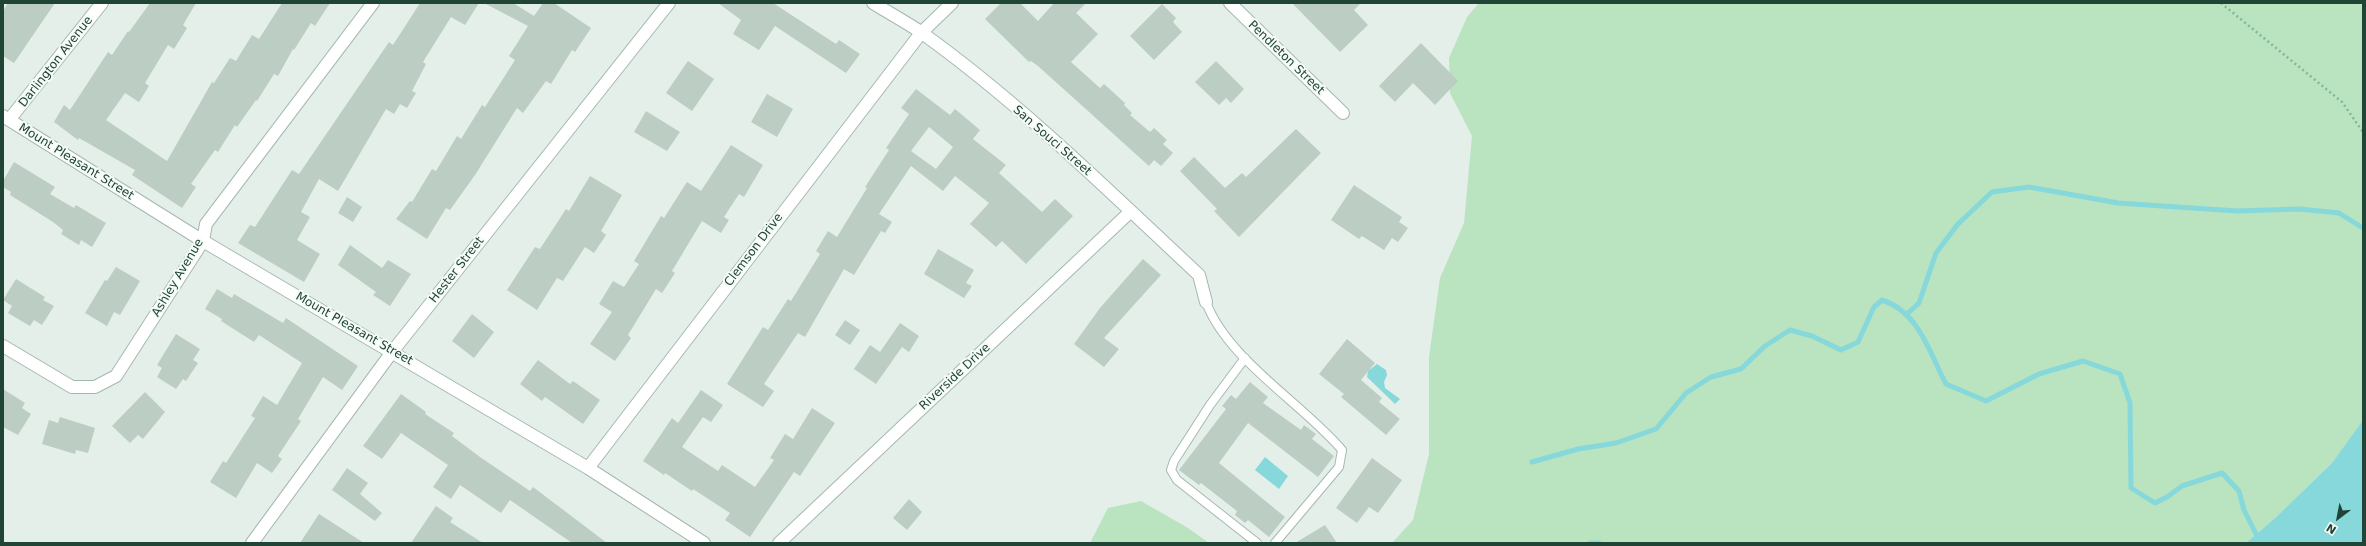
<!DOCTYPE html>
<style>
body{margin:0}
#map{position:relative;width:2366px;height:546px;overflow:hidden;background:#e4efe9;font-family:"DejaVu Sans",sans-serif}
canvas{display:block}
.frame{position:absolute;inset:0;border:4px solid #204436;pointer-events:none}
.north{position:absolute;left:2318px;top:498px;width:40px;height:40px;-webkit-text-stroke:3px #f5fbf7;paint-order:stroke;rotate:212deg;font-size:11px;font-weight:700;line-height:16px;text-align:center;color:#204436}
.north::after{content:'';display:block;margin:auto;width:14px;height:18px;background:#204436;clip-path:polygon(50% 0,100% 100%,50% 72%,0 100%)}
</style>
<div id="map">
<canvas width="2366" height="546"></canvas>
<div class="frame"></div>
<div class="north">N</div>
</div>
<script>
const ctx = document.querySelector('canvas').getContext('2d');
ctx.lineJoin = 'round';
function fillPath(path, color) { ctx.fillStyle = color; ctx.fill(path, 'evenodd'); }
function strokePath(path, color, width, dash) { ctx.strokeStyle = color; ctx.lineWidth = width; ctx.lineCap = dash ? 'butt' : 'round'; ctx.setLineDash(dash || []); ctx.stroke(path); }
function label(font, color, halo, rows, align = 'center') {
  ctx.font = font + ' "DejaVu Sans",sans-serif'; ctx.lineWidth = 4; ctx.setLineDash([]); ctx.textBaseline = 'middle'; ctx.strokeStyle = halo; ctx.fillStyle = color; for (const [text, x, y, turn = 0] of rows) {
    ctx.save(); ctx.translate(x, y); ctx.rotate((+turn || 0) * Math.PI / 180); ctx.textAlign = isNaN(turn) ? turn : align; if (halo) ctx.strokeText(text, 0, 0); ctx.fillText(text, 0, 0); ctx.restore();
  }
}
const green = new Path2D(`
 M 1479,3 L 2363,3 L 2363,420 L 2332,463 L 2274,519 L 2246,543 L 1392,543 L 1413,520 L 1429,454 L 1429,357 L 1440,278 L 1464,223 L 1472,136 L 1450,93 L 1449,58 L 1467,17 Z
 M 1141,501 L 1188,528 L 1209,543 L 1090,543 L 1108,508 Z`);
const water = new Path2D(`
 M 1377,364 L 1386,370 L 1387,375 L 1384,382 L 1385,388 L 1400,399 L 1395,404 L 1367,377 L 1368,371 Z
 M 2363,420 L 2363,543 L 2246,543 L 2274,519 L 2332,463 Z
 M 1265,457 L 1288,476 L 1279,489 L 1255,470 Z`);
const stream = new Path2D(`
 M 1907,314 L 1919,303 L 1936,253 L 1958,224 L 1992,192 L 2029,187 L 2118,203 L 2237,211 L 2299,209 L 2339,213 L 2363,228
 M 1532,462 L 1578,449 L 1616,443 L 1656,429 L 1686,393 L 1711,377 L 1741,369 L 1765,346 L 1790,330 L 1812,336 L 1841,350 L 1858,342 L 1874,307 L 1882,300 C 1919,312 1929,352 1946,384 L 1986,401 L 2039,374 L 2083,361 L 2120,374 L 2130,403 L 2131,488 L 2155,503 L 2167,497 L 2182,486 L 2222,473 L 2239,491 L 2244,510 L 2256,534
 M 1590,543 L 1599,543`);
const building = new Path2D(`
 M 8,3 L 55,3 L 14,63 L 3,56 L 3,11 Z
 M 150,3 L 196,3 L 183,25 L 187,28 L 174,49 L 168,45 L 145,83 L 149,86 L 139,102 L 125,93 L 106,120 L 167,161 L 212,82 L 214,83 L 230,58 L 236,61 L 252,35 L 259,39 L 282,3 L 330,3 L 315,26 L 311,23 L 294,50 L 293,49 L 278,76 L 274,74 L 257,101 L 256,100 L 237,127 L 235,125 L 218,152 L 215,150 L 191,184 L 196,187 L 182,208 L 132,175 L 135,170 L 79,138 L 78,140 L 54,122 L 64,105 L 70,110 L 108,52 L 112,55 L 128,31 L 129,32 Z
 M 420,3 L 479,3 L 465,25 L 451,17 L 423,62 L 426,64 L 412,91 L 416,93 L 407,108 L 400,104 L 394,114 L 386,109 L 338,191 L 319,179 L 301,212 L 310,217 L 297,240 L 320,254 L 304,282 L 238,243 L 250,225 L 255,227 L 292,170 L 299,174 L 389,42 L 393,45 Z
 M 484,3 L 513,3 L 534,16 L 543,3 L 554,3 L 591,28 L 575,52 L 572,50 L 551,84 L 546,81 L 523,113 L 517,108 L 475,175 L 450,210 L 446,208 L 427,239 L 396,219 L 410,201 L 412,202 L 432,169 L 436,171 L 457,136 L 461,139 L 482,105 L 485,107 L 515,60 L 509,56 L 528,26 Z
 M 718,3 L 773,3 L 836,44 L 839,40 L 860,54 L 846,73 L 775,26 L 759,50 L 733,34 L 741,20 Z
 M 1001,3 L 1020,3 L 1038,21 L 1054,3 L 1086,3 L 1076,13 L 1098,34 L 1071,62 L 1100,88 L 1104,84 L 1125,103 L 1124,105 L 1132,113 L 1130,115 L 1150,132 L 1154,128 L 1167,140 L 1163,144 L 1173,153 L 1161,166 L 1154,160 L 1149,166 L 1038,66 L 1031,61 L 1029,62 L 985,19 Z
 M 1292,3 L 1361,3 L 1354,10 L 1368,25 L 1340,52 Z
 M 1162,4 L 1176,18 L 1173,22 L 1182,32 L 1154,60 L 1130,36 Z
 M 1421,43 L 1458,81 L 1435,105 L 1413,83 L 1395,102 L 1379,86 Z
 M 688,61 L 714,79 L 692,111 L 666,93 Z
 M 1216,61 L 1244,89 L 1231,103 L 1226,98 L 1219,105 L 1195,82 Z
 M 916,89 L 950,115 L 955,109 L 980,130 L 973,139 L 1006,165 L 999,173 L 1042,212 L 1055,199 L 1073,216 L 1026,264 L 1002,241 L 996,247 L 970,224 L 989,203 L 955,176 L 943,191 L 911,166 L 879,214 L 892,222 L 885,233 L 881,231 L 854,275 L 844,269 L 805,337 L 798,333 L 764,384 L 774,391 L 763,407 L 727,384 L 763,327 L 768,330 L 788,299 L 791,301 L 820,254 L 816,251 L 828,231 L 837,237 L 867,188 L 865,187 L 889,150 L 886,148 L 909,114 L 901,108 ZM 929,127 L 953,147 L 936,169 L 911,151 Z
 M 767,94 L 793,109 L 777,137 L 751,122 Z
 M 646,111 L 680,132 L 667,151 L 634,132 Z
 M 1296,129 L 1321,153 L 1239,237 L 1214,211 L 1217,209 L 1180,171 L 1194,157 L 1225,188 L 1242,173 L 1246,177 Z
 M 731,145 L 763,165 L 744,197 L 739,194 L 724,217 L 729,220 L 721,233 L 702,221 L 672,271 L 675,273 L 662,293 L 656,289 L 628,335 L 631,338 L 615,361 L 590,344 L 612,312 L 599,304 L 613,281 L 624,287 L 639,264 L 634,261 L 661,216 L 664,218 L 687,182 L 701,191 Z
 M 14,162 L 55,187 L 50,194 L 74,208 L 76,205 L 106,223 L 92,247 L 81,240 L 79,245 L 61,234 L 63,230 L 53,222 L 10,195 L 11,192 L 3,187 L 3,181 Z
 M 590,176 L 622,195 L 601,231 L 606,235 L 594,253 L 585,247 L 563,281 L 557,278 L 537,310 L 507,290 L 535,247 L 540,249 L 566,209 L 569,211 Z
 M 1354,185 L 1402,217 L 1399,222 L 1408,228 L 1398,242 L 1392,238 L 1384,250 L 1362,236 L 1359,239 L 1331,220 Z
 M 347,197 L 362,207 L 353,222 L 338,213 Z
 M 350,245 L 382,268 L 388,260 L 411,274 L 390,306 L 373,295 L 376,292 L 338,265 Z
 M 938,249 L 974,270 L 966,283 L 972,286 L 964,298 L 924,274 Z
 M 1143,259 L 1161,275 L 1104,338 L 1119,349 L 1104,367 L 1074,344 L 1100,308 Z
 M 116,267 L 140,281 L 120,315 L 114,312 L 107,326 L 85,313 L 105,280 L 107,281 Z
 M 16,279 L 45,297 L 43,300 L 54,306 L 42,325 L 34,320 L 30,326 L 8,313 L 12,306 L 3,300 Z
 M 217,289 L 232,298 L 234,294 L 283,323 L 286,318 L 358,366 L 342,390 L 323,377 L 298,419 L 301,421 L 278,456 L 282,459 L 272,473 L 257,463 L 236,498 L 210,482 L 223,461 L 226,463 L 255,418 L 251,416 L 263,396 L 277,405 L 302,363 L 259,335 L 254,342 L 221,321 L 222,319 L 205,309 Z
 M 472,314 L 494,332 L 474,358 L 452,341 Z
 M 845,320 L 860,330 L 850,345 L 835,335 Z
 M 900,323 L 919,336 L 909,352 L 902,347 L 876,384 L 854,369 L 870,345 L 880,352 Z
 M 176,334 L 200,349 L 193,360 L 198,363 L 186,381 L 183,379 L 176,389 L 157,377 L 162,368 L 157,365 Z
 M 1347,339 L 1375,363 L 1361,380 L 1382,398 L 1379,402 L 1400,419 L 1386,435 L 1341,397 L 1344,394 L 1319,374 Z
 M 538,360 L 570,384 L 573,381 L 600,400 L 583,424 L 545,397 L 542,401 L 520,384 Z
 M 1250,382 L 1268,397 L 1263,403 L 1301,430 L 1304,425 L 1316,434 L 1312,439 L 1334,456 L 1318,477 L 1248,423 L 1219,463 L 1285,517 L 1269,537 L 1248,520 L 1245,523 L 1235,515 L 1237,511 L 1201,483 L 1199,485 L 1179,470 L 1226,409 L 1222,406 L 1231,395 L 1236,399 Z
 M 3,389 L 25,403 L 22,408 L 31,414 L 18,435 L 3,427 Z
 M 701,390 L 723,405 L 711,422 L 703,417 L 682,447 L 718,471 L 722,465 L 755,487 L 774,460 L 770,458 L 785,434 L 793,439 L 812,408 L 835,423 L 800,476 L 794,472 L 750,537 L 725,520 L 730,513 L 693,489 L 692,491 L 665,473 L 664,475 L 643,461 L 672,418 L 678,423 Z
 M 145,392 L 165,412 L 143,439 L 138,435 L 130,443 L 112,426 Z
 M 401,394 L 426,412 L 425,414 L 454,433 L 452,436 L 480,457 L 530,491 L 533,487 L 607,543 L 572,543 L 510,500 L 501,513 L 460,485 L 451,499 L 433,487 L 448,465 L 401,433 L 382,459 L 363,446 Z
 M 60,417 L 95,428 L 88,453 L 76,450 L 75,454 L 42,444 L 49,420 L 58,423 Z
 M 1372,458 L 1402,480 L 1378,513 L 1369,507 L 1357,523 L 1336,508 Z
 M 347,468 L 368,483 L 360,494 L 382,513 L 375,521 L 332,490 Z
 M 909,499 L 922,512 L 907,530 L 893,518 Z
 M 436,506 L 453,518 L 450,522 L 483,543 L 411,543 Z
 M 319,514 L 364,543 L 300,543 Z
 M 1325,525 L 1337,543 L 1295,543 Z`);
const path = new Path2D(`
 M 2221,3 L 2342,102 L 2363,132`);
const service = new Path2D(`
 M 1206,302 C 1227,359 1303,404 1342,450 L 1339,467 L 1275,543
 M 1245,358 L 1210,405 L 1174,461 L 1171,470 L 1177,480 L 1257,543`);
const minor = new Path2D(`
 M 873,3 C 889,13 906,22 922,33 C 1021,104 1110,192 1199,275 L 1206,302
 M 1230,3 L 1343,113
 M 3,116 L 203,241 L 588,468 L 704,543
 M 9,120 L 102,3
 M 3,346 L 72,387 L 95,387 L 116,376 L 203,241 L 206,224 L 373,3
 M 588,468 L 921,33 L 952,3
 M 252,543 L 392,352 L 669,3
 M 779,543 L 1130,212`);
const streetNames = [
 ["Pendleton Street",1286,58,44],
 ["Darlington Avenue",56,62,-52],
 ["San Souci Street",1052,141,41],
 ["Mount Pleasant Street",76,162,32],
 ["Clemson Drive",754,250,-53],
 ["Hester Street",457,270,-52],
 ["Ashley Avenue",178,278,-59],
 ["Mount Pleasant Street",354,329,30],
 ["Riverside Drive",955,377,-43]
];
fillPath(green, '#bae3c0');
fillPath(water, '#86d8da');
strokePath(stream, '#86d8da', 5);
fillPath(building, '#bccdc4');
strokePath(service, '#a5b8b0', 10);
strokePath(minor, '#a5b8b0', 14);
strokePath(path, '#80b79f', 2.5, [2, 3]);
strokePath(service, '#fff', 8);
strokePath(minor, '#fff', 12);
label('12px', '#204436', '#f5fbf7', streetNames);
</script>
